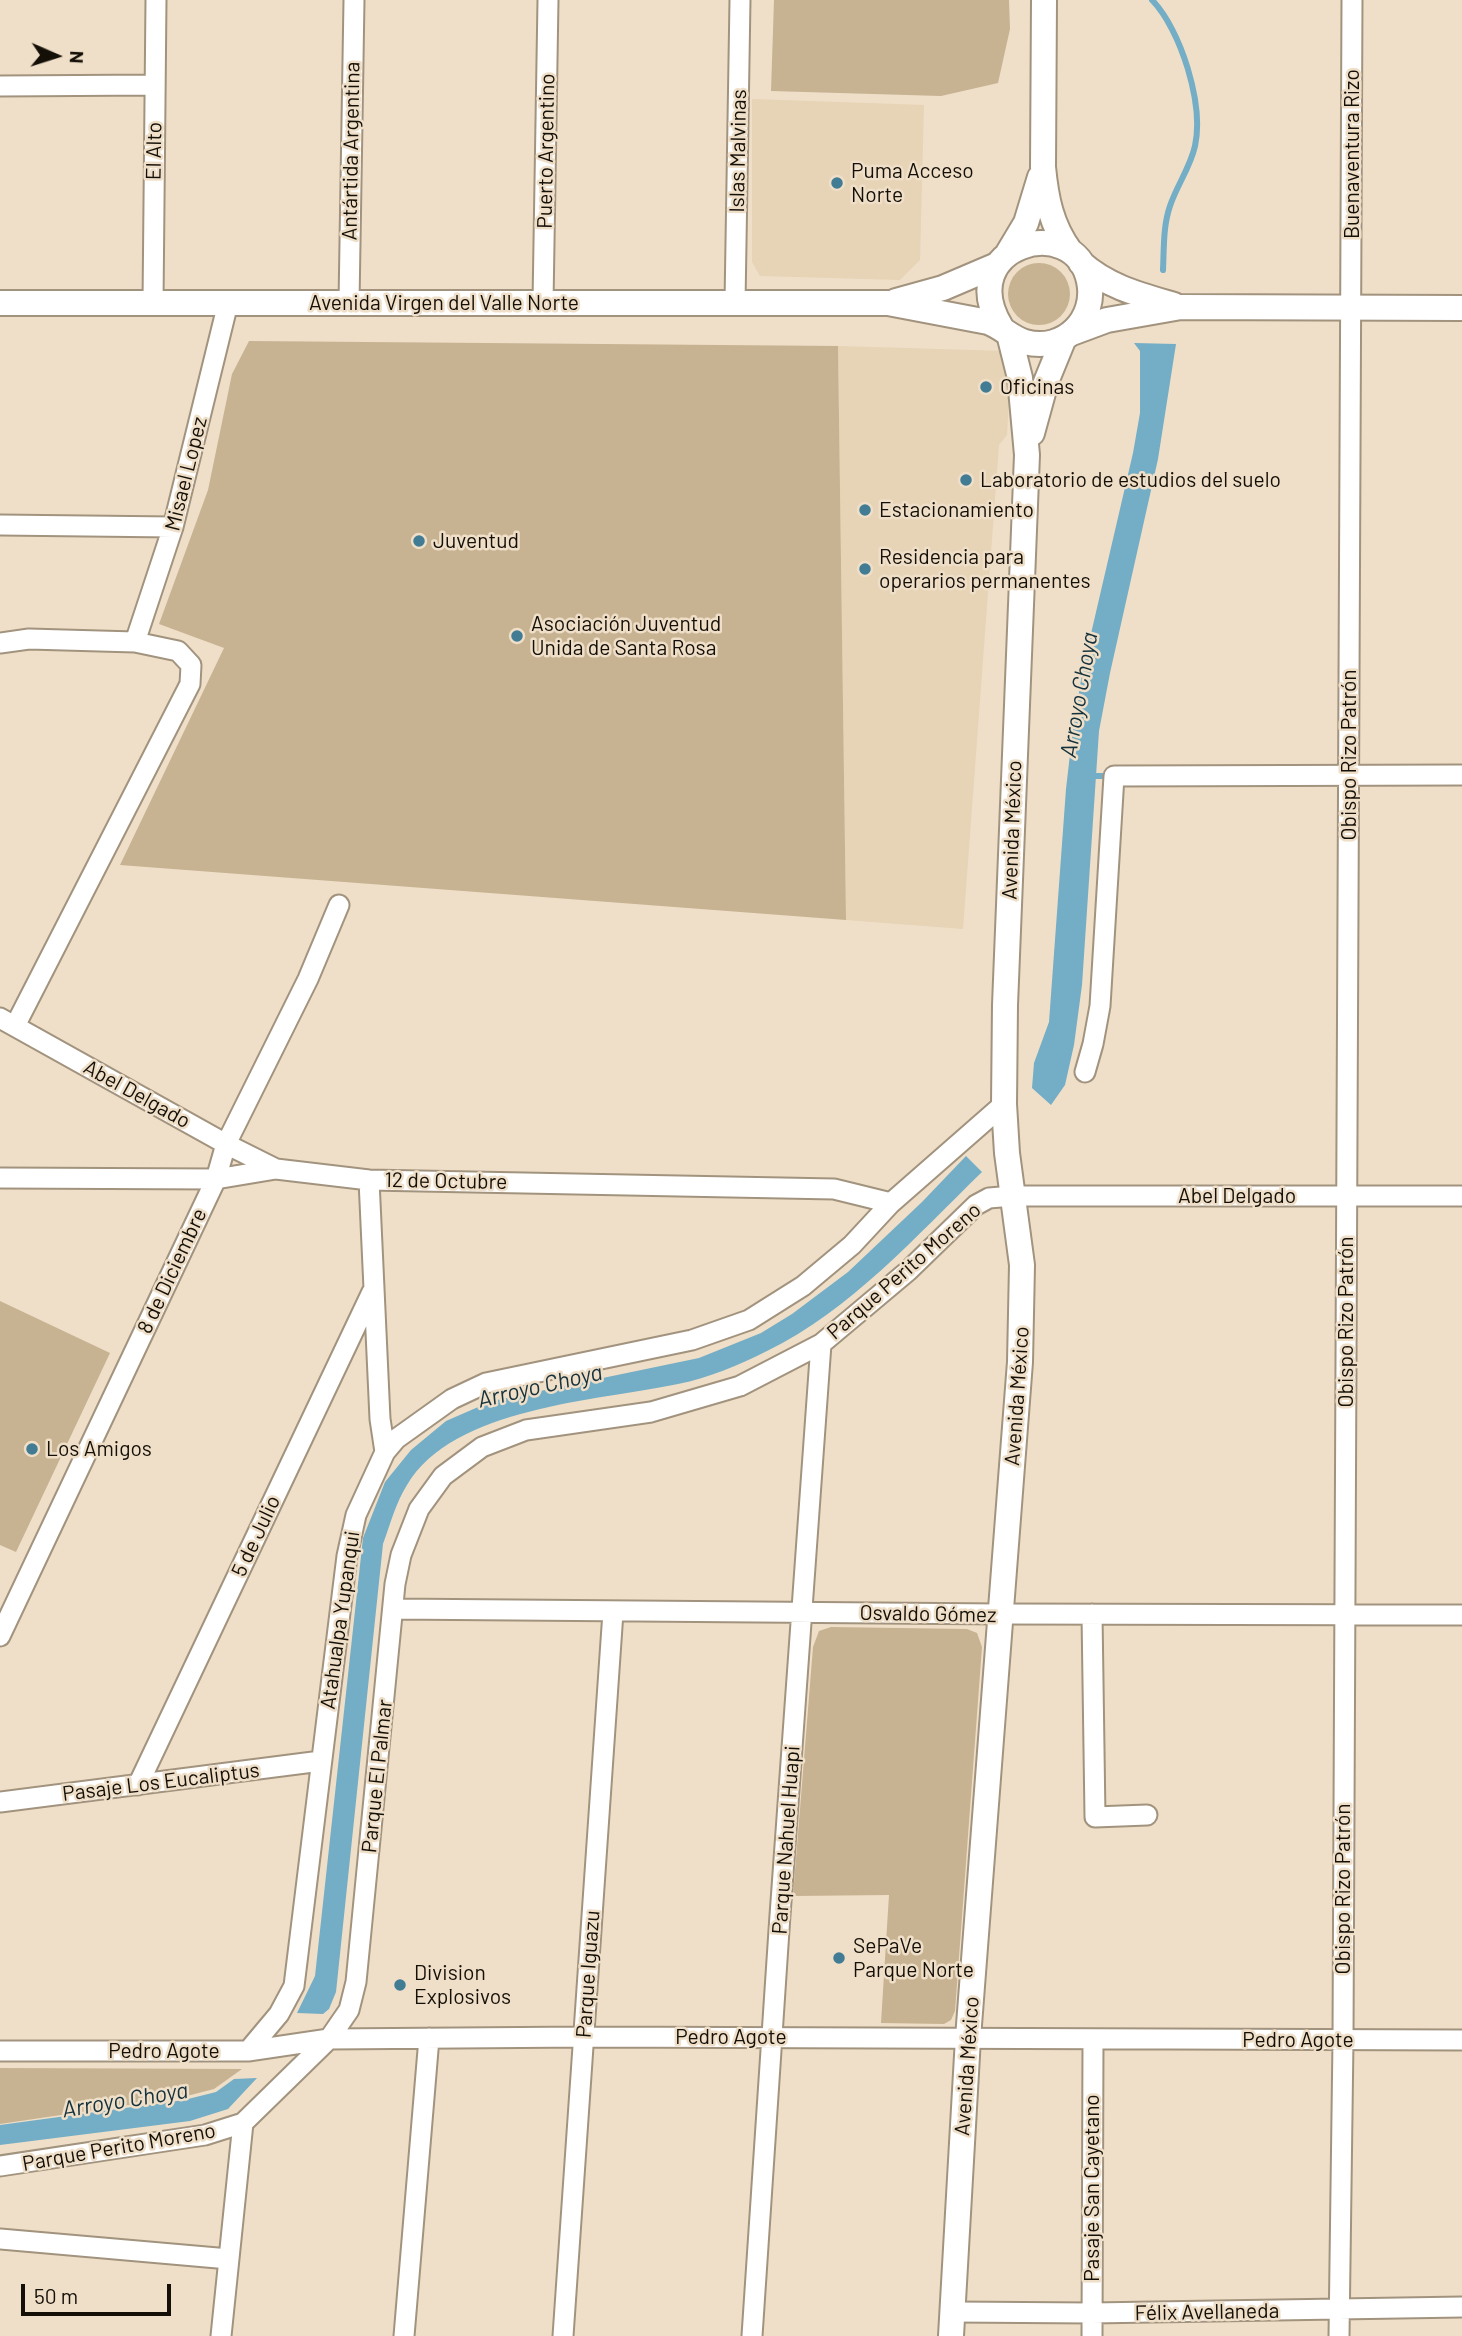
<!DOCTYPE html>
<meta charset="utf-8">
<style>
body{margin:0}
#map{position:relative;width:1462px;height:2336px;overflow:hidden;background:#efdfc8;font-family:Barlow,sans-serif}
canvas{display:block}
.north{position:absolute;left:21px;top:21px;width:70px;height:70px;-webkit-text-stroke:5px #efdfc8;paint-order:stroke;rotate:93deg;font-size:19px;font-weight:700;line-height:28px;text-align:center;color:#140f07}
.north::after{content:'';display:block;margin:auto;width:24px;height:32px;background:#140f07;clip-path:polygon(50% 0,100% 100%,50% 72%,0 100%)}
.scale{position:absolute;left:21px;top:2284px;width:150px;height:32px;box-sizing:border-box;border:4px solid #140f07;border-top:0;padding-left:9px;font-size:21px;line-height:24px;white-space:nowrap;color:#140f07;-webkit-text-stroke:5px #efdfc8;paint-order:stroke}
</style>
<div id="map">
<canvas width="1462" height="2336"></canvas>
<div class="north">N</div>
<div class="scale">50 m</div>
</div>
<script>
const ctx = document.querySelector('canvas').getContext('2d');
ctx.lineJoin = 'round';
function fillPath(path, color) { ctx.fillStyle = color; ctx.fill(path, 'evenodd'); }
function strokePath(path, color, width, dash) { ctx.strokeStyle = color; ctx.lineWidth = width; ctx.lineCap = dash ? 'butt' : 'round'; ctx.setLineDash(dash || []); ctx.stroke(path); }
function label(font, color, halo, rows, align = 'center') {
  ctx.font = font + ' Barlow,sans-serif'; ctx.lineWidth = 5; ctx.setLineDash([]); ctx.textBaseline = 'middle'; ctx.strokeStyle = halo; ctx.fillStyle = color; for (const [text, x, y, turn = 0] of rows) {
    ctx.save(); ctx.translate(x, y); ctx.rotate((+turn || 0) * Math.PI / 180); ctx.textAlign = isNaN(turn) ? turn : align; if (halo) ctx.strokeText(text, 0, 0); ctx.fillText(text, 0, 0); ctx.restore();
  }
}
const built = new Path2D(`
 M 752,99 L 924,105 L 920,260 L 900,280 L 760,276 L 752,262 Z
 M 838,346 L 1006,351 L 1011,365 L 1007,435 L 999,445 L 963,929 L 846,920 Z`);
const green = new Path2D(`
 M 774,0 L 1009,0 L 1010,29 L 998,83 L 941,96 L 771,91 Z
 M1008 294a31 31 0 1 1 62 0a31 31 0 1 1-62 0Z
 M 249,341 L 838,346 L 846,920 L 120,865 L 224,648 L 159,624 L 208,490 L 232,374 Z
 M 0,1301 L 110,1353 L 16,1552 L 0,1545 Z
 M 831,1627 L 967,1629 L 977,1633 L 982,1647 L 955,2011 L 951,2020 L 944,2024 L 881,2023 L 889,1895 L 793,1896 L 813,1647 L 819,1631 Z
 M 0,2068 L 242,2069 L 214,2089 L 183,2097 L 0,2124 Z`);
const water = new Path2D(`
 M 1134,343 L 1176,344 L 1158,459 L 1110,673 L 1099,731 L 1082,985 L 1074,1045 L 1065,1085 L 1051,1105 L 1032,1088 L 1034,1063 L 1049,1022 L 1066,789 L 1073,728 L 1083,668 L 1133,453 L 1140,413 L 1140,351 Z
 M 966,1156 L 982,1172 C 916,1236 851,1310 767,1351 C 739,1365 709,1378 678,1384 C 597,1401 453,1407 407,1485 C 396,1502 390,1525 383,1544 L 336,1992 L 329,2009 L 323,2014 L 297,2013 L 315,1976 L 363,1538 L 385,1482 L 411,1450 L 446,1421 L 492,1401 L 699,1358 L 761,1333 L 792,1314 L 848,1272 L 922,1202 Z
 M 257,2078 L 228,2109 L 190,2121 L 0,2145 L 0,2125 L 184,2100 L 216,2092 L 234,2079 Z`);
const stream = new Path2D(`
 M 1152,0 C 1181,30 1204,104 1195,146 C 1190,168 1177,185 1170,206 C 1163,226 1164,249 1163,270
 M 1088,776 L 1112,776`);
const minor = new Path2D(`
 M 0,86 L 155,85
 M 153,303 L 156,0
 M 349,303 L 354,0
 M 543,303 L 548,0
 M 735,303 L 740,0
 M 0,525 L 173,527
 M 135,642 L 173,527 L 228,303
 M 0,643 L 29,639 L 135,642 L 178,651 L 191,665 L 190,684 L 15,1026
 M 0,1018 L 226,1144 L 276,1169
 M 1085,1072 L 1093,1044 L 1100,1006 L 1114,776 L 1462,775
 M 0,1178 L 216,1179 L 276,1169 L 369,1180 L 834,1189 L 891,1203
 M 385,1452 L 396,1439 L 452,1399 L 486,1383 L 692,1340 L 749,1320 L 803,1286 L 852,1245 L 891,1203 L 1004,1104
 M 393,1609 L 1001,1614 L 1462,1615
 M 1092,1614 L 1095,1817 L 1147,1815
 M 0,1636 L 216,1179 L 226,1144 L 308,979 L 339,905
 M 138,1785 L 372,1292
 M 0,1802 L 321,1761
 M 0,2051 L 248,2051 L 329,2039 L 584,2037 L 1462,2040
 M 248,2051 L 279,2014 L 294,1986 L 347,1556 L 356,1515 L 385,1452 L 380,1419 L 369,1180
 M 0,2166 L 205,2135 L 243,2123 L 329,2039 L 349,2010 L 356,1982 L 395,1584 L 401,1555 L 419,1509 L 443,1476 L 482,1447 L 526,1430 L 651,1412 L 740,1386 L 821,1344 L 908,1271 L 976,1205 L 989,1198 L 1013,1196 L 1462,1196
 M 0,2239 L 229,2259
 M 953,2312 L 1092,2313 L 1462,2307
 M 221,2336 L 243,2123
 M 404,2336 L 429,2038
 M 563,2336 L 613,1612
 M 752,2336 C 772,2005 798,1675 821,1344
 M 1092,2336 L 1093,2039
 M 1339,2336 L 1343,2040 L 1352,0`);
const major = new Path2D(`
 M 1044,0 L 1043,167 C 1046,198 1051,225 1070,251
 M 1008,253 L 1026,223 L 1040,177
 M 1081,263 C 1108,287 1140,295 1174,305
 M 896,301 L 943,288 L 997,265
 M 0,303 L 888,303 L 988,322 C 1002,327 1011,338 1025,342 C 1064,353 1097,319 1089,281 C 1074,210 952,246 1001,327
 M 1072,333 L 1107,320 L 1181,307 L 1462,308
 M 1032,433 L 1046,382 L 1064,338
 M 951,2336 L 968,2038 L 1020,1362 L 1022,1265 L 1007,1153 L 1004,1104 L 1005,1005 L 1027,455 L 1020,378 L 1009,334`);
const markers = [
 [837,183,7,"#417c94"],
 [986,387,7,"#417c94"],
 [966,480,7,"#417c94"],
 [865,510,7,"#417c94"],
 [419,541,7,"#417c94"],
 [865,569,7,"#417c94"],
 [517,636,7,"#417c94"],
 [32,1449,7,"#417c94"],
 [839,1958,7,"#417c94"],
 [400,1985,7,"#417c94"]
];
const streetNames = [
 ["El Alto",154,151,-89],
 ["Antártida Argentina",351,151,-89],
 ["Puerto Argentino",546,151,-89],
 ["Islas Malvinas",738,151,-89],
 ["Buenaventura Rizo",1352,154,-90],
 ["Avenida Virgen del Valle Norte",444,303],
 ["Misael Lopez",186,474,-76],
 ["Obispo Rizo Patrón",1349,755,-90],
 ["Avenida México",1012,830,-88],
 ["Abel Delgado",137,1094,29],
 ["12 de Octubre",446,1181,1],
 ["Abel Delgado",1237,1196],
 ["8 de Diciembre",172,1271,-65],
 ["Parque Perito Moreno",904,1271,-41],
 ["Obispo Rizo Patrón",1346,1322,-90],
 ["Avenida México",1017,1396,-86],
 ["5 de Julio",256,1536,-65],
 ["Osvaldo Gómez",928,1614,1],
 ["Atahualpa Yupanqui",340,1620,-82],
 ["Parque El Palmar",377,1776,-84],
 ["Pasaje Los Eucaliptus",161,1782,-7],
 ["Parque Nahuel Huapi",786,1840,-86],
 ["Obispo Rizo Patrón",1343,1889,-90],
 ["Parque Iguazu",588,1974,-86],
 ["Pedro Agote",731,2037],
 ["Pedro Agote",1298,2040],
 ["Pedro Agote",164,2051],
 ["Avenida México",967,2066,-86],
 ["Parque Perito Moreno",119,2147,-10],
 ["Pasaje San Cayetano",1092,2188,-90],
 ["Félix Avellaneda",1207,2312,-1]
];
const poiNames = [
 ["Puma Acceso",851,171],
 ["Norte",851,195],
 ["Oficinas",1000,387],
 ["Laboratorio de estudios del suelo",980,480],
 ["Estacionamiento",879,510],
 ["Juventud",433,541],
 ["Residencia para",879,557],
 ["operarios permanentes",879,581],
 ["Asociación Juventud",531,624],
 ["Unida de Santa Rosa",531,648],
 ["Los Amigos",46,1449],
 ["SePaVe",853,1946],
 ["Parque Norte",853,1970],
 ["Division",414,1973],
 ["Explosivos",414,1997]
];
const waterNames = [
 ["Arroyo Choya",1079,695,-80],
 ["Arroyo Choya",540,1386,-13],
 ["Arroyo Choya",125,2100,-9]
];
fillPath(built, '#e7d3b5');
fillPath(green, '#c7b292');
fillPath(water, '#73adc6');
strokePath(stream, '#73adc6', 6);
strokePath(minor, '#a2937e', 23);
strokePath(major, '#a2937e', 28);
strokePath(minor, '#fff', 19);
strokePath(major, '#fff', 24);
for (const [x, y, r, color] of markers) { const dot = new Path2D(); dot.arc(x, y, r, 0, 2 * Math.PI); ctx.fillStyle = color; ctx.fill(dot); strokePath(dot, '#efdfc8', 2.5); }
label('21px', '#140f07', '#efdfc8', streetNames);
label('21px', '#140f07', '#efdfc8', poiNames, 'left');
label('italic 23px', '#14313c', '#efdfc8', waterNames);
</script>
